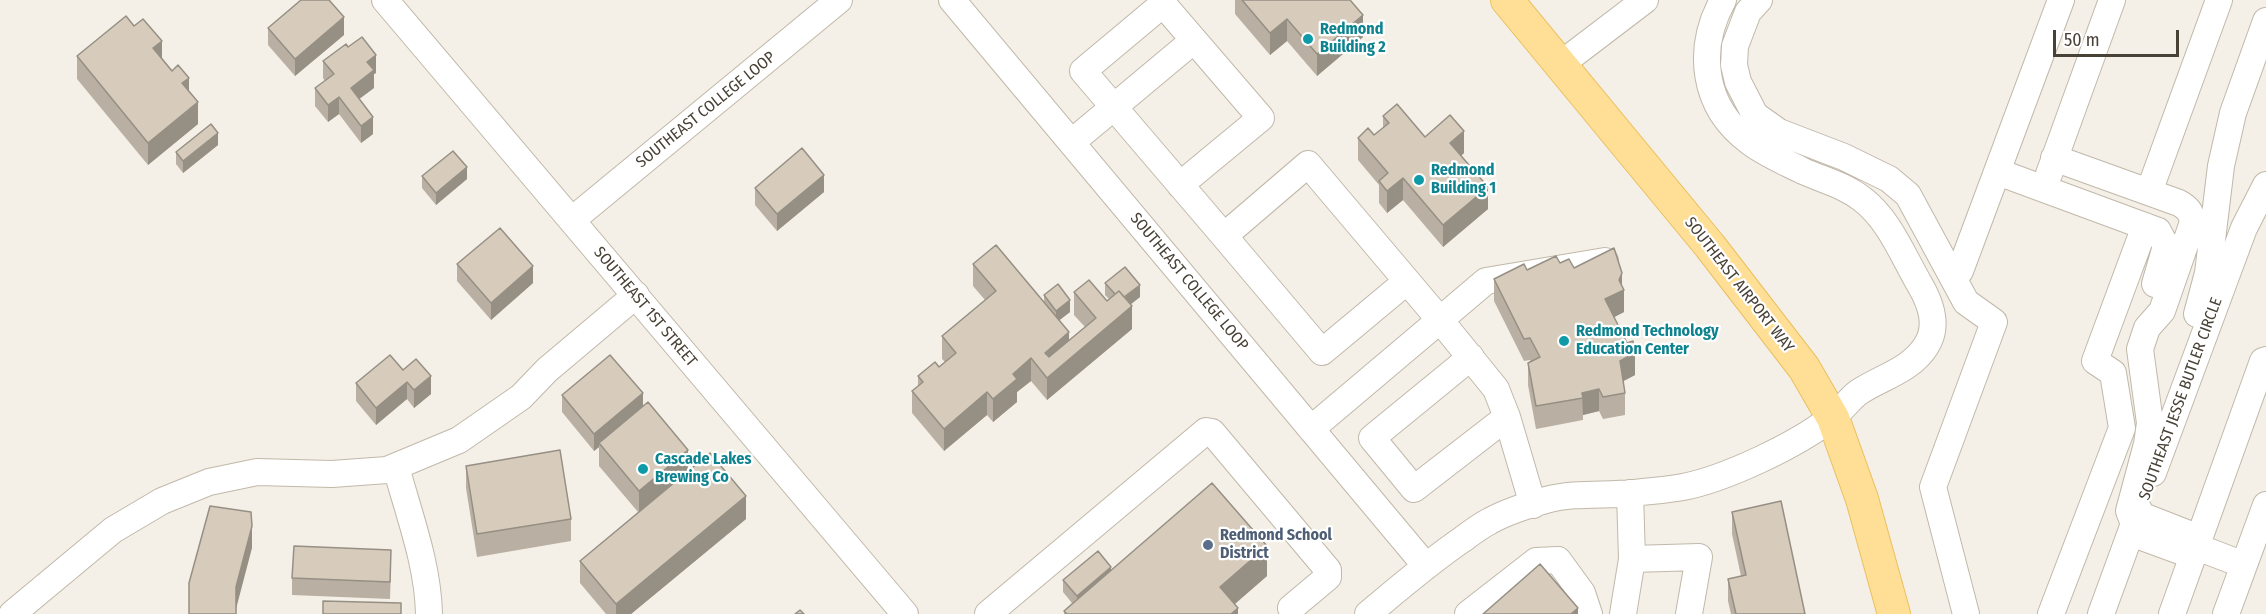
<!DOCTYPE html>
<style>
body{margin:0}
#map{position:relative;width:2266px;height:614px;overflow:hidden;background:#f4f0e7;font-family:"Fira Sans Condensed",sans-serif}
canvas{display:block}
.scale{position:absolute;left:2053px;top:30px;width:126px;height:27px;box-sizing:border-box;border:3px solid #484136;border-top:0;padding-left:8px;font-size:18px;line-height:21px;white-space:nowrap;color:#484136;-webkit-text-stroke:4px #fff;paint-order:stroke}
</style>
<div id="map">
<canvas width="2266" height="614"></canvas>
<div class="scale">50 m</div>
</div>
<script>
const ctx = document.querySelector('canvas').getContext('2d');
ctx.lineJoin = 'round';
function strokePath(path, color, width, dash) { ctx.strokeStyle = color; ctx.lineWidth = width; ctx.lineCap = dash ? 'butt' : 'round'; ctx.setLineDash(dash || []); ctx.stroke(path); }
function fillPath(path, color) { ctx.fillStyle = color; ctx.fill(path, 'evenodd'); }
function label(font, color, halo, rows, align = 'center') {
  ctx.font = font + ' "Fira Sans Condensed",sans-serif'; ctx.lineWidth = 4.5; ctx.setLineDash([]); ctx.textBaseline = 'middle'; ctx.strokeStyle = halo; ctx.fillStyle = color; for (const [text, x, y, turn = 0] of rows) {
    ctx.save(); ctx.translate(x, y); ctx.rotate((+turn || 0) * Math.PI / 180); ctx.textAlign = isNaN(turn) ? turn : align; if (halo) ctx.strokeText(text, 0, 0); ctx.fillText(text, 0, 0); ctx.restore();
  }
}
const minor = new Path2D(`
 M 385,0 L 905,614
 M 952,0 L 1425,565
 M 1759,0 L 1748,12 L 1735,46 L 1734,65 L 1738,82 L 1755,115 L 1779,132 L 1844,157 L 1889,179 L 1908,195 L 1966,302 L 1994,322 L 1933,487 L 1966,614
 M 1561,64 L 1645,0
 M 1072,142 L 1194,40
 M 2054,158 L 2179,203 C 2188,208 2191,212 2193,222 L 2162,311 L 2147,328 L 2140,349 L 2150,423 L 2147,444 L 2129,511 L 2134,524
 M 1998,172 L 2158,231 L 2166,246 L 2155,284
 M 2049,174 L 2112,0
 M 1180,185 L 1261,118 L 1163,4 L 1083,71 L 1224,236 L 1308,164 L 1440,320 L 1486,281 L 1605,261
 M 2149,192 L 2219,0
 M 572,220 L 839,0
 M 1224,236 L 1322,352 L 1406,282
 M 1953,276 L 1960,271 L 2061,0
 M 2197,314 L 2208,273 L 2221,166 L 2233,113 L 2266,21
 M 1471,357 L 1372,438 L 1414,489 L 1507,417
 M 1311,429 L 1440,320 L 1496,389 L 1507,417 L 1533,505
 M 396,467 C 409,515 428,564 429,614
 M 2153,473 L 2244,228 L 2266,185
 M 2138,514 L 2189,534 L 2197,547 L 2244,565
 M 2131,533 L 2183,552 L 2197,547
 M 1632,559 L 1699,557 L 1689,614
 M 12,614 L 113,530 L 162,501 L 209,482 L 257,472 L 332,474 L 387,470 L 459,440 L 521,397 L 547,370 L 636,295
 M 988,614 L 1206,431 L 1212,432 L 1328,570 L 1328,577 L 1291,608
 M 1368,614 C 1399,588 1429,562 1463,539 C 1471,533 1480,526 1490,521 C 1506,512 1528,505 1546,500 C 1575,492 1605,496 1634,493 C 1650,491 1667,490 1683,487 C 1725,479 1797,445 1831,418 C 1842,411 1849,399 1859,392 C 1882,377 1911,370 1926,346 C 1939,326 1931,304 1920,285 C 1903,256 1889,219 1862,199 C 1844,185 1823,180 1803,171 C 1785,162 1766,154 1750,142 C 1702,107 1696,49 1723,0
 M 1468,614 L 1536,561 L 1558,560 L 1582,593 L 1589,614
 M 1623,614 L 1632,559 L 1630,493
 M 2051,614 L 2122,428 L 2113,373 L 2095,361 L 2145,226
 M 2101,614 L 2139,510
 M 2172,614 L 2263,361 L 2266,360
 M 2226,614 L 2266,505`);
const major = new Path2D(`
 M 1507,0 L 1710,246 L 1804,368 L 1833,418 L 1862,499 L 1894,614`);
const wall = new Path2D(`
 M 1235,0 L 1350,0 L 1363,37 L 1317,76 L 1287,41 L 1270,55 L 1235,14 Z
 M 268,28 L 344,35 L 295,76 L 268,45 Z
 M 348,47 L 376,73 L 374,74 L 374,88 L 359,99 L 373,134 L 361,143 L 339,114 L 328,122 L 315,106 L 315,88 L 325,81 L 323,78 L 323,61 Z
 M 77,56 L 162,58 L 189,91 L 198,124 L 148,165 L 77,79 Z
 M 1383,116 L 1425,137 L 1464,153 L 1461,156 L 1488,209 L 1443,247 L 1403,200 L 1387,213 L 1379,203 L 1379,185 L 1358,160 L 1358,138 L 1374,135 L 1383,128 Z
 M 218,145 L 183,173 L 176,164 L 176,152 Z
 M 422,176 L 467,179 L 436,205 L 422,188 Z
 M 755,188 L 824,192 L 777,231 L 755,205 Z
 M 1560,263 L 1622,286 L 1624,312 L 1614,317 L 1635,375 L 1623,381 L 1625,393 L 1625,415 L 1603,419 L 1599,411 L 1583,415 L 1583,420 L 1536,429 L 1528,385 L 1528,363 L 1531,362 L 1530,360 L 1524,361 L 1494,301 L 1494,279 L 1527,270 Z
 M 457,264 L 533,283 L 491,320 L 457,281 Z
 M 973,264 L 1044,302 L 1044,295 L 1070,312 L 1059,320 L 1069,340 L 1085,327 L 1074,315 L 1074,292 L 1107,301 L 1109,299 L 1105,295 L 1105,283 L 1140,297 L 1130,304 L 1132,329 L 1047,400 L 1031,381 L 1017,392 L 1017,402 L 993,422 L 987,415 L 944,451 L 912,413 L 912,391 L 918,386 L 918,376 L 939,367 L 945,362 L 942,359 L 942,336 L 985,300 L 973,286 Z
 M 403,370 L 431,394 L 414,408 L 407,399 L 376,425 L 356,401 L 356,383 Z
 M 562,395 L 643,407 L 688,471 L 746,519 L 631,614 L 606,614 L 580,583 L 580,561 L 638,512 L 599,466 L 599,447 L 594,451 L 562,412 Z
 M 466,466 L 571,519 L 571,541 L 477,557 L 466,488 Z
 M 1732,512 L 1805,614 L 1731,614 L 1728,601 L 1728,579 L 1741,576 L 1732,534 Z
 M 391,567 L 390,599 L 292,595 L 292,578 Z
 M 1111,570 L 1267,576 L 1235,604 L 1238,614 L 1064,614 L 1064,611 L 1072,603 L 1063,592 L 1063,580 Z`);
const shadedWall = new Path2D(`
 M 1363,15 L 1363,37 L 1317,76 L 1317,54 Z
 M 344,17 L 344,35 L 295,76 L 295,59 Z
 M 1287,19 L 1287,41 L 1270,55 L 1270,33 Z
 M 162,41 L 162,64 L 153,48 Z
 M 376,55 L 376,73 L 374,74 L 374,88 L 351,105 L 351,88 L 367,62 Z
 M 189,78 L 189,100 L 182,83 Z
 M 339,97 L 339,114 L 328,122 L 328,105 Z
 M 198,102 L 198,124 L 148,165 L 148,143 Z
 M 373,117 L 373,134 L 361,143 L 361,126 Z
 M 1464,131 L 1464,153 L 1450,165 L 1450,143 Z
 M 218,133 L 218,145 L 183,173 L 183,161 Z
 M 467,167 L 467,179 L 436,205 L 436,193 Z
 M 824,175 L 824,192 L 777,231 L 777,214 Z
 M 1403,178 L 1403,200 L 1387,213 L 1387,191 Z
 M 1488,187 L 1488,209 L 1443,247 L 1443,225 Z
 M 533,266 L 533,283 L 491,320 L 491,303 Z
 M 1622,273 L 1622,291 L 1624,290 L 1624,312 L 1605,322 L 1605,299 L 1619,280 Z
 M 1140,285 L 1140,297 L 1120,313 L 1120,301 Z
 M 1070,300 L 1070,312 L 1056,323 L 1056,311 Z
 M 1132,306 L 1132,329 L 1047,400 L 1047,378 Z
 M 1069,332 L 1069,355 L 1045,375 L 1045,353 Z
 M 1635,353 L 1635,375 L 1620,383 L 1620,361 Z
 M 1031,358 L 1031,381 L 1017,392 L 1017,402 L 993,422 L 993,399 L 1013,374 Z
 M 431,376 L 431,394 L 414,408 L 414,390 Z
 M 407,382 L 407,399 L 376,425 L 376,408 Z
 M 1599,389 L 1599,411 L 1583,415 L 1582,393 Z
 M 987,392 L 987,415 L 944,451 L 944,429 Z
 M 643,393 L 643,411 L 599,443 L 599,447 L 594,451 L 594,434 Z
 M 688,450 L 688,472 L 639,513 L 639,491 Z
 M 746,496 L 746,519 L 631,614 L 616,614 L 616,604 Z
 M 252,526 L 252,548 L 236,609 L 236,587 Z
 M 1267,546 L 1267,576 L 1223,614 L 1220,587 Z
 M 1111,567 L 1111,579 L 1077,608 L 1077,596 Z
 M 1238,608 L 1238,614 L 1231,614 Z
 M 1578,608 L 1578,614 L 1571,614 Z`);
const building = new Path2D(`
 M 301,0 L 329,0 L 344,17 L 295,59 L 268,28 Z
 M 1242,0 L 1350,0 L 1363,15 L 1317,54 L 1287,19 L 1270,33 Z
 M 126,16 L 134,26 L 143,19 L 162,41 L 153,48 L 172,71 L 178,65 L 189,78 L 182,83 L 198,102 L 148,143 L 77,56 Z
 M 362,37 L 376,55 L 367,62 L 374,70 L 351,88 L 373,117 L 361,126 L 339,97 L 328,105 L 315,88 L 334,74 L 323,61 L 346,44 L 348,47 Z
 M 1397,104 L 1425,137 L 1450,115 L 1464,131 L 1450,143 L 1488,187 L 1443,225 L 1403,178 L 1387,191 L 1379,181 L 1388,173 L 1358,138 L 1368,128 L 1374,135 L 1389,123 L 1383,116 Z
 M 211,124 L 218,133 L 183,161 L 176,152 Z
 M 802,148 L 824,175 L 777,214 L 755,188 Z
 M 453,151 L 467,167 L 436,193 L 422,176 Z
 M 500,228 L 533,266 L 491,303 L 457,264 Z
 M 996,245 L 1069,332 L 1045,353 L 1049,357 L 1096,318 L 1074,292 L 1089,280 L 1107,301 L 1119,291 L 1132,306 L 1047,378 L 1031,358 L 1013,374 L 1017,379 L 993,399 L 987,392 L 944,429 L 912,391 L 923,382 L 918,376 L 935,362 L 939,367 L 956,353 L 942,336 L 996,291 L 973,264 Z
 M 1614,248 L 1622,273 L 1619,280 L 1624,290 L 1605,299 L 1627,343 L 1633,341 L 1635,353 L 1620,361 L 1625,393 L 1603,397 L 1599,389 L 1582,393 L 1583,398 L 1536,406 L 1528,363 L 1540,357 L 1530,338 L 1524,339 L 1494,279 L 1524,264 L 1527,270 L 1556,256 L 1560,263 L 1569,259 L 1574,268 Z
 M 1125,267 L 1140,285 L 1124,297 L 1119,291 L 1115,294 L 1105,283 Z
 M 1058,284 L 1070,300 L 1056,311 L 1044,295 Z
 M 390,355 L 403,370 L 416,359 L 431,376 L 414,390 L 407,382 L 376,408 L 356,383 Z
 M 610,355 L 643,393 L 594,434 L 562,395 Z
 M 648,402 L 688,450 L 639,491 L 599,443 Z
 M 560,450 L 571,519 L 477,534 L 466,466 Z
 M 710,453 L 746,496 L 616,604 L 580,561 Z
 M 1212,483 L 1267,546 L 1220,587 L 1238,608 L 1231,614 L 1067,614 L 1064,611 Z
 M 1781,501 L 1805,614 L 1736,614 L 1728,579 L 1746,575 L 1732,512 Z
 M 210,506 L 251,512 L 252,526 L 236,587 L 236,614 L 189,614 L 189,583 Z
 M 294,546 L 391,550 L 390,582 L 292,578 Z
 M 1098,551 L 1111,567 L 1077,596 L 1063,580 Z
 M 1540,564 L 1578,608 L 1571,614 L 1483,614 Z
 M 323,601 L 401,603 L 401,614 L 323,614 Z
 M 800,610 L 804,614 L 795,614 Z`);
const markers = [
 [1308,39,6,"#0f9aa8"],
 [1419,180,6,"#0f9aa8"],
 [1564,341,6,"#0f9aa8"],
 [643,469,6,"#0f9aa8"],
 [1208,545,6,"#5c6f8a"]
];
const cultureNames = [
 ["Redmond",1320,30],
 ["Building 2",1320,48],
 ["Redmond",1431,171],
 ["Building 1",1431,189],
 ["Redmond Technology",1576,332],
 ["Education Center",1576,350],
 ["Cascade Lakes",655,460],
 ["Brewing Co",655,478]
];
const streetNames = [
 ["SOUTHEAST COLLEGE LOOP",706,110,-39],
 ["SOUTHEAST COLLEGE LOOP",1189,282,50],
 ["SOUTHEAST AIRPORT WAY",1739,285,52],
 ["SOUTHEAST 1ST STREET",645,307,50],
 ["SOUTHEAST JESSE BUTLER CIRCLE",2181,399,-70]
];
const serviceNames = [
 ["Redmond School",1220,536],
 ["District",1220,554]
];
strokePath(minor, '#c1b8a9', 28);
strokePath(major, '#eabf5f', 34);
strokePath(minor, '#fff', 26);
strokePath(major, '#ffdf96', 32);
fillPath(wall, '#b9afa2');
fillPath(shadedWall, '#968f84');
fillPath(building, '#d7ccbc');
strokePath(building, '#968f84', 1.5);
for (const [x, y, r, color] of markers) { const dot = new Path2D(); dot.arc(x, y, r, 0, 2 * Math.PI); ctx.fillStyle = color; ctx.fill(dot); strokePath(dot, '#fff', 2); }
label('bold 16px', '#0d838f', '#fff', cultureNames, 'left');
label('16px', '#484136', '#fff', streetNames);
label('bold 16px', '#4e5e75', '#fff', serviceNames, 'left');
</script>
